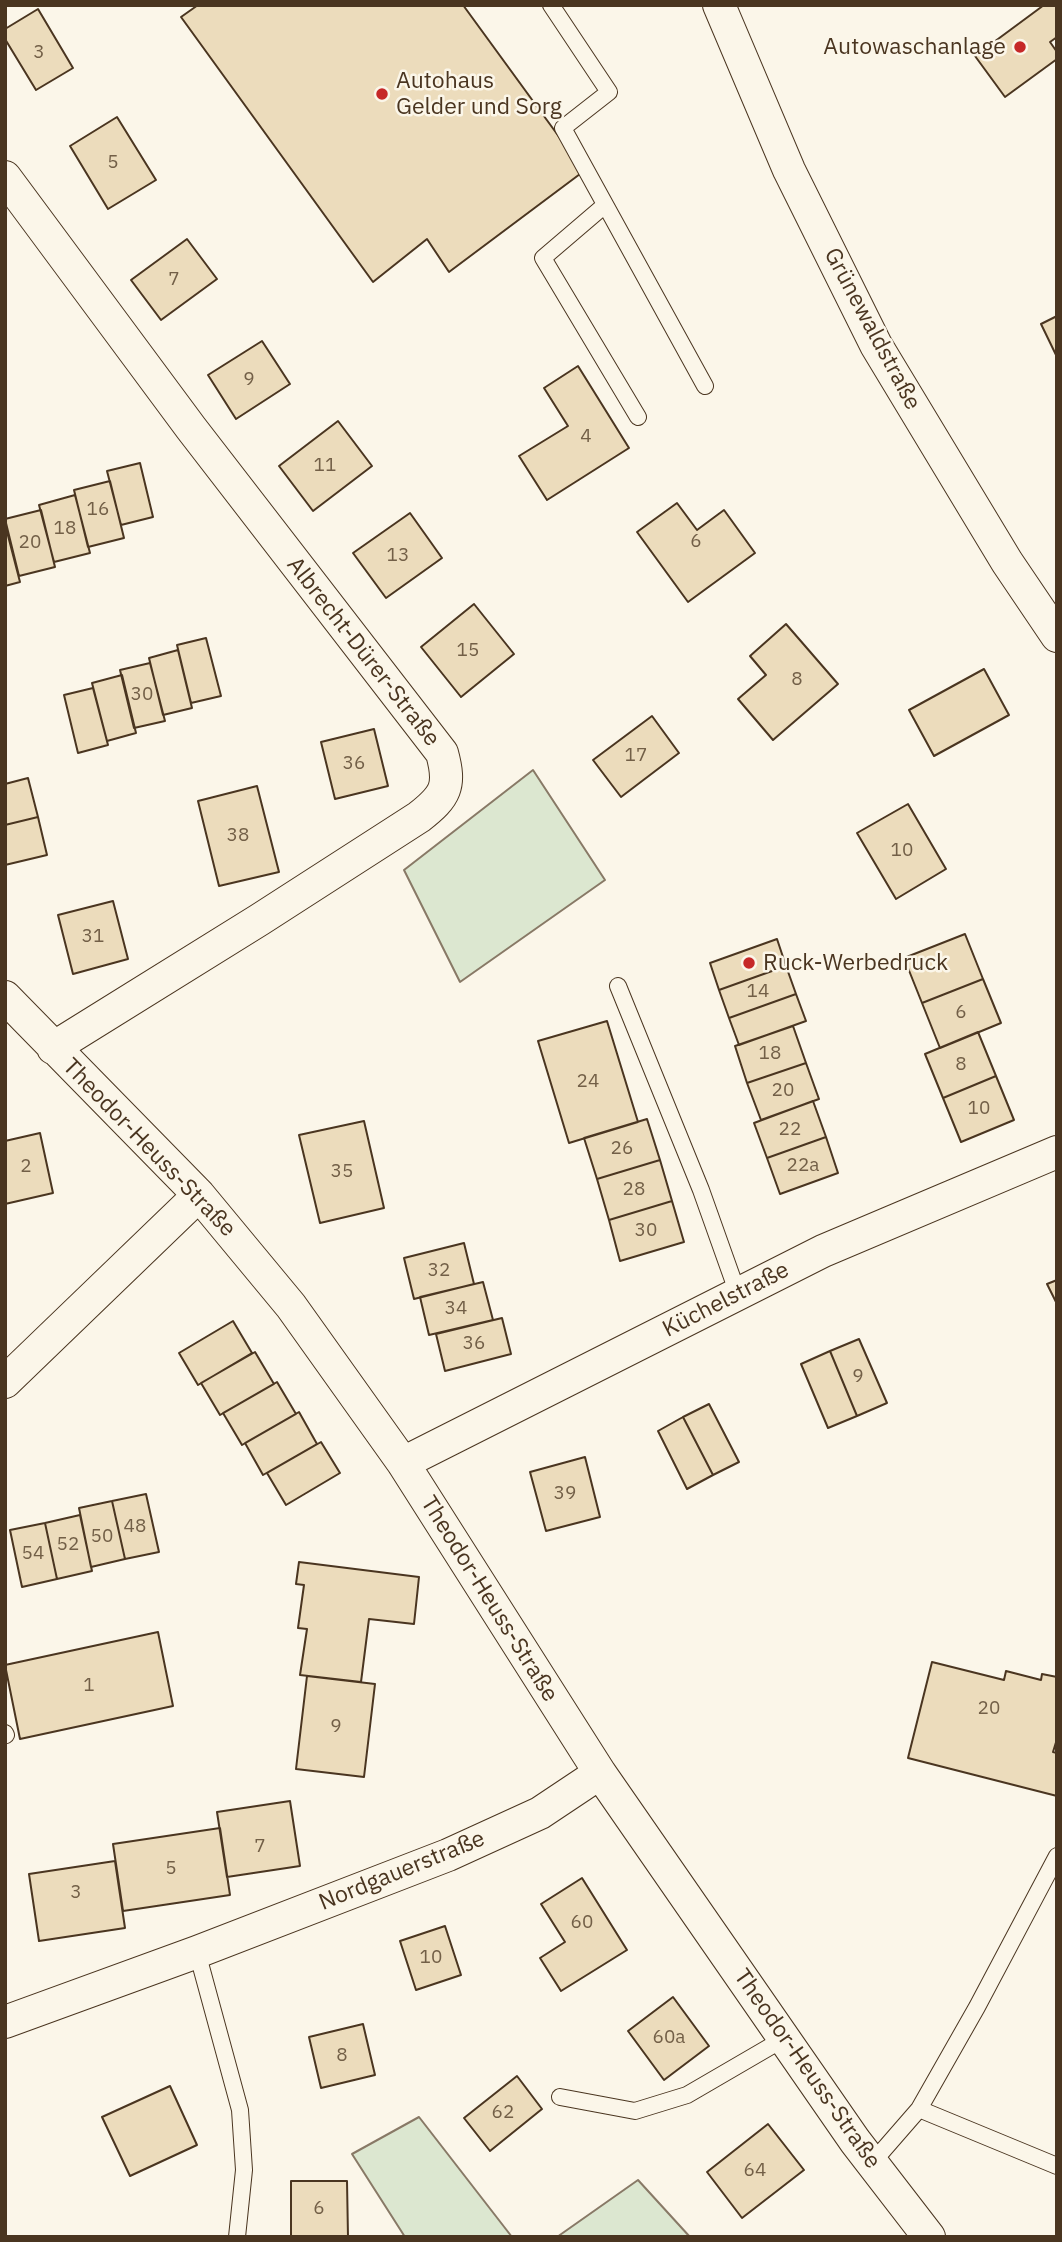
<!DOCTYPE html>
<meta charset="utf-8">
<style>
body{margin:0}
#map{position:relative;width:1062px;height:2242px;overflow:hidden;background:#fbf6e9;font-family:"IBM Plex Sans",sans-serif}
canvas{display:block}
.frame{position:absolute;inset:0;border:7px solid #4a3520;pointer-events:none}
</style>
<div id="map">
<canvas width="1062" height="2242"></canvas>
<div class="frame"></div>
</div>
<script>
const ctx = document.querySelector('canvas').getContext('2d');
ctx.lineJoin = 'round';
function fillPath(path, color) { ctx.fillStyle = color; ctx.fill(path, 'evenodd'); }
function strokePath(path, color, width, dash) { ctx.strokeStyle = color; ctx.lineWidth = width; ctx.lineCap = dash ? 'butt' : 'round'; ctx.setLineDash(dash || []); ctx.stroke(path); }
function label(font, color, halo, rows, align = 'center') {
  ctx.font = font + ' "IBM Plex Sans",sans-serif'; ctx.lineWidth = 5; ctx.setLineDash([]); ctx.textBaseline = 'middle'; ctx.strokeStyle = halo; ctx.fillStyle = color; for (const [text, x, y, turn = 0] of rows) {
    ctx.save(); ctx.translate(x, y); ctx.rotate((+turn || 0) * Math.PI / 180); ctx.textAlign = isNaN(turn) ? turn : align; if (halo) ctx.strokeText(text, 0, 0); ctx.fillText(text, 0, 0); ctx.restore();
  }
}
const green = new Path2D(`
 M 533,770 L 605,880 L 460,982 L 404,870 Z
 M 419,2117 L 512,2237 L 405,2237 L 352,2154 Z
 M 638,2180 L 690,2237 L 557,2237 Z`);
const building = new Path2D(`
 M 198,5 L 463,5 L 584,171 L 449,272 L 427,239 L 373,282 L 181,17 Z
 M 1044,5 L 1057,5 L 1057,37 L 1050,42 L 1057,52 L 1057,59 L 1005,97 L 975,56 Z
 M 38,9 L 73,68 L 36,90 L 5,39 L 5,29 Z
 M 117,117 L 156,180 L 108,209 L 70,146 Z
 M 187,239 L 217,279 L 161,320 L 131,280 Z
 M 1057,316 L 1057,357 L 1041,324 Z
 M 262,341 L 290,384 L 236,419 L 208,375 Z
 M 578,366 L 629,448 L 547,500 L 519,456 L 568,426 L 544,388 Z
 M 338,421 L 372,466 L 313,511 L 279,466 Z
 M 140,463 L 153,517 L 121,525 L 107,471 Z
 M 110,481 L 124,538 L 88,547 L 74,490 Z
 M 75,495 L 90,553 L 54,562 L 39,505 Z
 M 677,503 L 697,530 L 724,510 L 755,553 L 688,602 L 637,532 Z
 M 41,510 L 55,567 L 19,576 L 5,519 Z
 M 410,513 L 442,558 L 386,598 L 353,553 Z
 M 5,524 L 20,582 L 5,586 Z
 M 474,604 L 514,654 L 461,697 L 421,647 Z
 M 786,624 L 838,684 L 773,740 L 738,699 L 766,675 L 750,656 Z
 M 206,638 L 221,696 L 191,703 L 177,645 Z
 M 178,650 L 192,708 L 163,715 L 149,658 Z
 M 150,663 L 165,721 L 134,728 L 120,670 Z
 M 984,669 L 1009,715 L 934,756 L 909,710 Z
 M 122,675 L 136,733 L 107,741 L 92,683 Z
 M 93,688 L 108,745 L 78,753 L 64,695 Z
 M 652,716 L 679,753 L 621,797 L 593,760 Z
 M 374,729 L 388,786 L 335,799 L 321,742 Z
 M 28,778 L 38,817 L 5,825 L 5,784 Z
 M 257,786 L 279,872 L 219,886 L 198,801 Z
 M 908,804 L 946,869 L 896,899 L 857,833 Z
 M 38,817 L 47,855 L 5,865 L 5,825 Z
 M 113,901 L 128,959 L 73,974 L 58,915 Z
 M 965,934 L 983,979 L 922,1003 L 904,958 Z
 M 777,939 L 786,966 L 719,990 L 710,963 Z
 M 786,966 L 796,994 L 729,1018 L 719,990 Z
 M 983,979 L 1001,1023 L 940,1048 L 922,1003 Z
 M 796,994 L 806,1021 L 739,1045 L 729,1018 Z
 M 607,1021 L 638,1122 L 569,1143 L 538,1041 Z
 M 793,1026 L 806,1063 L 747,1083 L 735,1046 Z
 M 978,1032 L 996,1076 L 943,1098 L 925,1054 Z
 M 806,1063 L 819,1099 L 761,1120 L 747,1083 Z
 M 996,1076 L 1014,1120 L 961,1142 L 943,1098 Z
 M 813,1101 L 826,1137 L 767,1158 L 754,1123 Z
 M 647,1119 L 660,1160 L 597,1179 L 584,1138 Z
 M 364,1121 L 384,1208 L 320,1223 L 299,1135 Z
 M 40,1133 L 53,1193 L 5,1204 L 5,1141 Z
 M 826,1137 L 838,1173 L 780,1194 L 767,1158 Z
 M 660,1160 L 672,1201 L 609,1220 L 597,1179 Z
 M 672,1201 L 684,1242 L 620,1261 L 609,1220 Z
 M 464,1243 L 474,1284 L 414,1299 L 404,1258 Z
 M 1057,1280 L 1057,1304 L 1047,1284 Z
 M 483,1282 L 493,1320 L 429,1335 L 420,1297 Z
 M 502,1318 L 511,1354 L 445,1371 L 436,1334 Z
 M 233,1321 L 252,1353 L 198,1385 L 179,1353 Z
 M 859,1339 L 887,1403 L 857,1416 L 830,1351 Z
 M 830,1351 L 857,1416 L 828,1428 L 801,1364 Z
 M 255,1352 L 274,1384 L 220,1415 L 201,1383 Z
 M 277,1382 L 296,1414 L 242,1445 L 223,1413 Z
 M 709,1404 L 739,1462 L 713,1475 L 683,1417 Z
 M 299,1412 L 317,1444 L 263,1475 L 245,1443 Z
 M 683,1417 L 713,1475 L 687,1489 L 658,1431 Z
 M 321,1442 L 340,1473 L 286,1505 L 267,1473 Z
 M 585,1457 L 600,1517 L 546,1531 L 530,1472 Z
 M 146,1494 L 159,1552 L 125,1559 L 112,1501 Z
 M 112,1501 L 125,1559 L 91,1567 L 79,1508 Z
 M 80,1515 L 92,1571 L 57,1579 L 45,1523 Z
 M 45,1523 L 57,1579 L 22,1587 L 10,1530 Z
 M 299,1562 L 419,1577 L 414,1624 L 369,1619 L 361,1682 L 300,1675 L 307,1629 L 298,1628 L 304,1585 L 296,1584 Z
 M 158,1632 L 173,1706 L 20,1739 L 5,1665 Z
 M 932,1662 L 1004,1680 L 1006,1671 L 1041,1680 L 1042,1674 L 1057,1677 L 1057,1739 L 1053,1752 L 1057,1753 L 1057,1796 L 908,1758 Z
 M 307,1676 L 375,1684 L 364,1777 L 296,1769 Z
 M 290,1801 L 300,1866 L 227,1877 L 217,1812 Z
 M 220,1828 L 230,1895 L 123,1911 L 113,1844 Z
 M 115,1861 L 125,1928 L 39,1941 L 29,1874 Z
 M 582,1878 L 627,1950 L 561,1991 L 540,1958 L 565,1942 L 541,1904 Z
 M 445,1926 L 461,1975 L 416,1990 L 400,1941 Z
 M 673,1997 L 709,2046 L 664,2080 L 628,2031 Z
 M 363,2024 L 375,2075 L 321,2088 L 309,2037 Z
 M 517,2076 L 542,2109 L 490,2151 L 464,2118 Z
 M 170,2086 L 197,2145 L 130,2176 L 102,2117 Z
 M 768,2124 L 804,2170 L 742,2218 L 707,2172 Z
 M 291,2181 L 347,2181 L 348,2237 L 291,2237 Z`);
const lane = new Path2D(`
 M 551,5 L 609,92 L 563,128 L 705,386
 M 605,205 L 543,258 L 638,417
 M 618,986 L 701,1190 L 738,1294
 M 5,1733 L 6,1735
 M 197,1952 L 240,2110 L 244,2170 L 237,2237
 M 560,2097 L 635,2111 L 687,2095 L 785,2038
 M 919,2109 L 1057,2166
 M 872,2163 L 919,2109 L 977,2007 L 1057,1856`);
const street = new Path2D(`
 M 719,5 L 789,170 L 876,345 L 1007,562 L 1057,636
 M 5,177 L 191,428 L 442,753 C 451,786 446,796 419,817 L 259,920 L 53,1048
 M 5,997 L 199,1195 L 291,1306 L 403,1463 L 600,1773 L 855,2141 L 929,2237
 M 5,1382 L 199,1195
 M 403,1463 L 823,1251 L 1057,1152
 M 5,2022 L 197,1952 L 448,1855 L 540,1813 L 600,1773`);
const markers = [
 [1020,47,7,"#c62828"],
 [382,94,7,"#c62828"],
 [749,963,7,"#c62828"]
];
const numberNames = [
 ["3",39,53],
 ["5",113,163],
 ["7",174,280],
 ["9",249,380],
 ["4",586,437],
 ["11",325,466],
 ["16",98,510],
 ["18",65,529],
 ["6",696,542],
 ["20",30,543],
 ["13",398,556],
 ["15",468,651],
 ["8",797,680],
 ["30",142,695],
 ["17",636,756],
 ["36",354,764],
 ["38",238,836],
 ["10",902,851],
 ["31",93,937],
 ["14",758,992],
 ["6",961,1013],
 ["18",770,1054],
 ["8",961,1065],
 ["24",588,1082],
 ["20",783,1091],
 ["10",979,1109],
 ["22",790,1130],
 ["26",622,1149],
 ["22a",803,1166],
 ["2",26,1167],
 ["35",342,1172],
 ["28",634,1190],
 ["30",646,1231],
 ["32",439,1271],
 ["34",456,1309],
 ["36",474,1344],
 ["9",858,1377],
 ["39",565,1494],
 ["48",135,1527],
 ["50",102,1537],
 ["52",68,1545],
 ["54",33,1554],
 ["1",89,1686],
 ["20",989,1709],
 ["9",336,1727],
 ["7",260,1847],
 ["5",171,1869],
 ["3",76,1893],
 ["60",582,1923],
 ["10",431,1958],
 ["60a",669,2038],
 ["8",342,2056],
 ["62",503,2113],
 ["64",755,2171],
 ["6",319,2209]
];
const poiNames = [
 ["Autowaschanlage",1006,47,"right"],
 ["Autohaus",396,81],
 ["Gelder und Sorg",396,107],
 ["Ruck-Werbedruck",763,963]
];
const streetNames = [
 ["Grünewaldstraße",872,329,62],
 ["Albrecht-Dürer-Straße",363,652,52],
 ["Theodor-Heuss-Straße",149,1148,46],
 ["Küchelstraße",726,1300,-27],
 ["Theodor-Heuss-Straße",489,1599,58],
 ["Nordgauerstraße",402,1871,-22],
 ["Theodor-Heuss-Straße",807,2069,55]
];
fillPath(green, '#dce7d0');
strokePath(green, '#887966', 2);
fillPath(building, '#ecdcbc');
strokePath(building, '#4a3520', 2);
strokePath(lane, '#4a3520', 18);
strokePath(street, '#4a3520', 34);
strokePath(lane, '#fbf6e9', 16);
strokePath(street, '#fbf6e9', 32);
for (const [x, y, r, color] of markers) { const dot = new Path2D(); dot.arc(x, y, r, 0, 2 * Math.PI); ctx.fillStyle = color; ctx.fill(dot); strokePath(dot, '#fbf6e9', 2.5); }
label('19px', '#725f47', null, numberNames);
label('23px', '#4a3520', '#fbf6e9', poiNames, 'left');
label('23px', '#4a3520', '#fbf6e9', streetNames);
</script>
